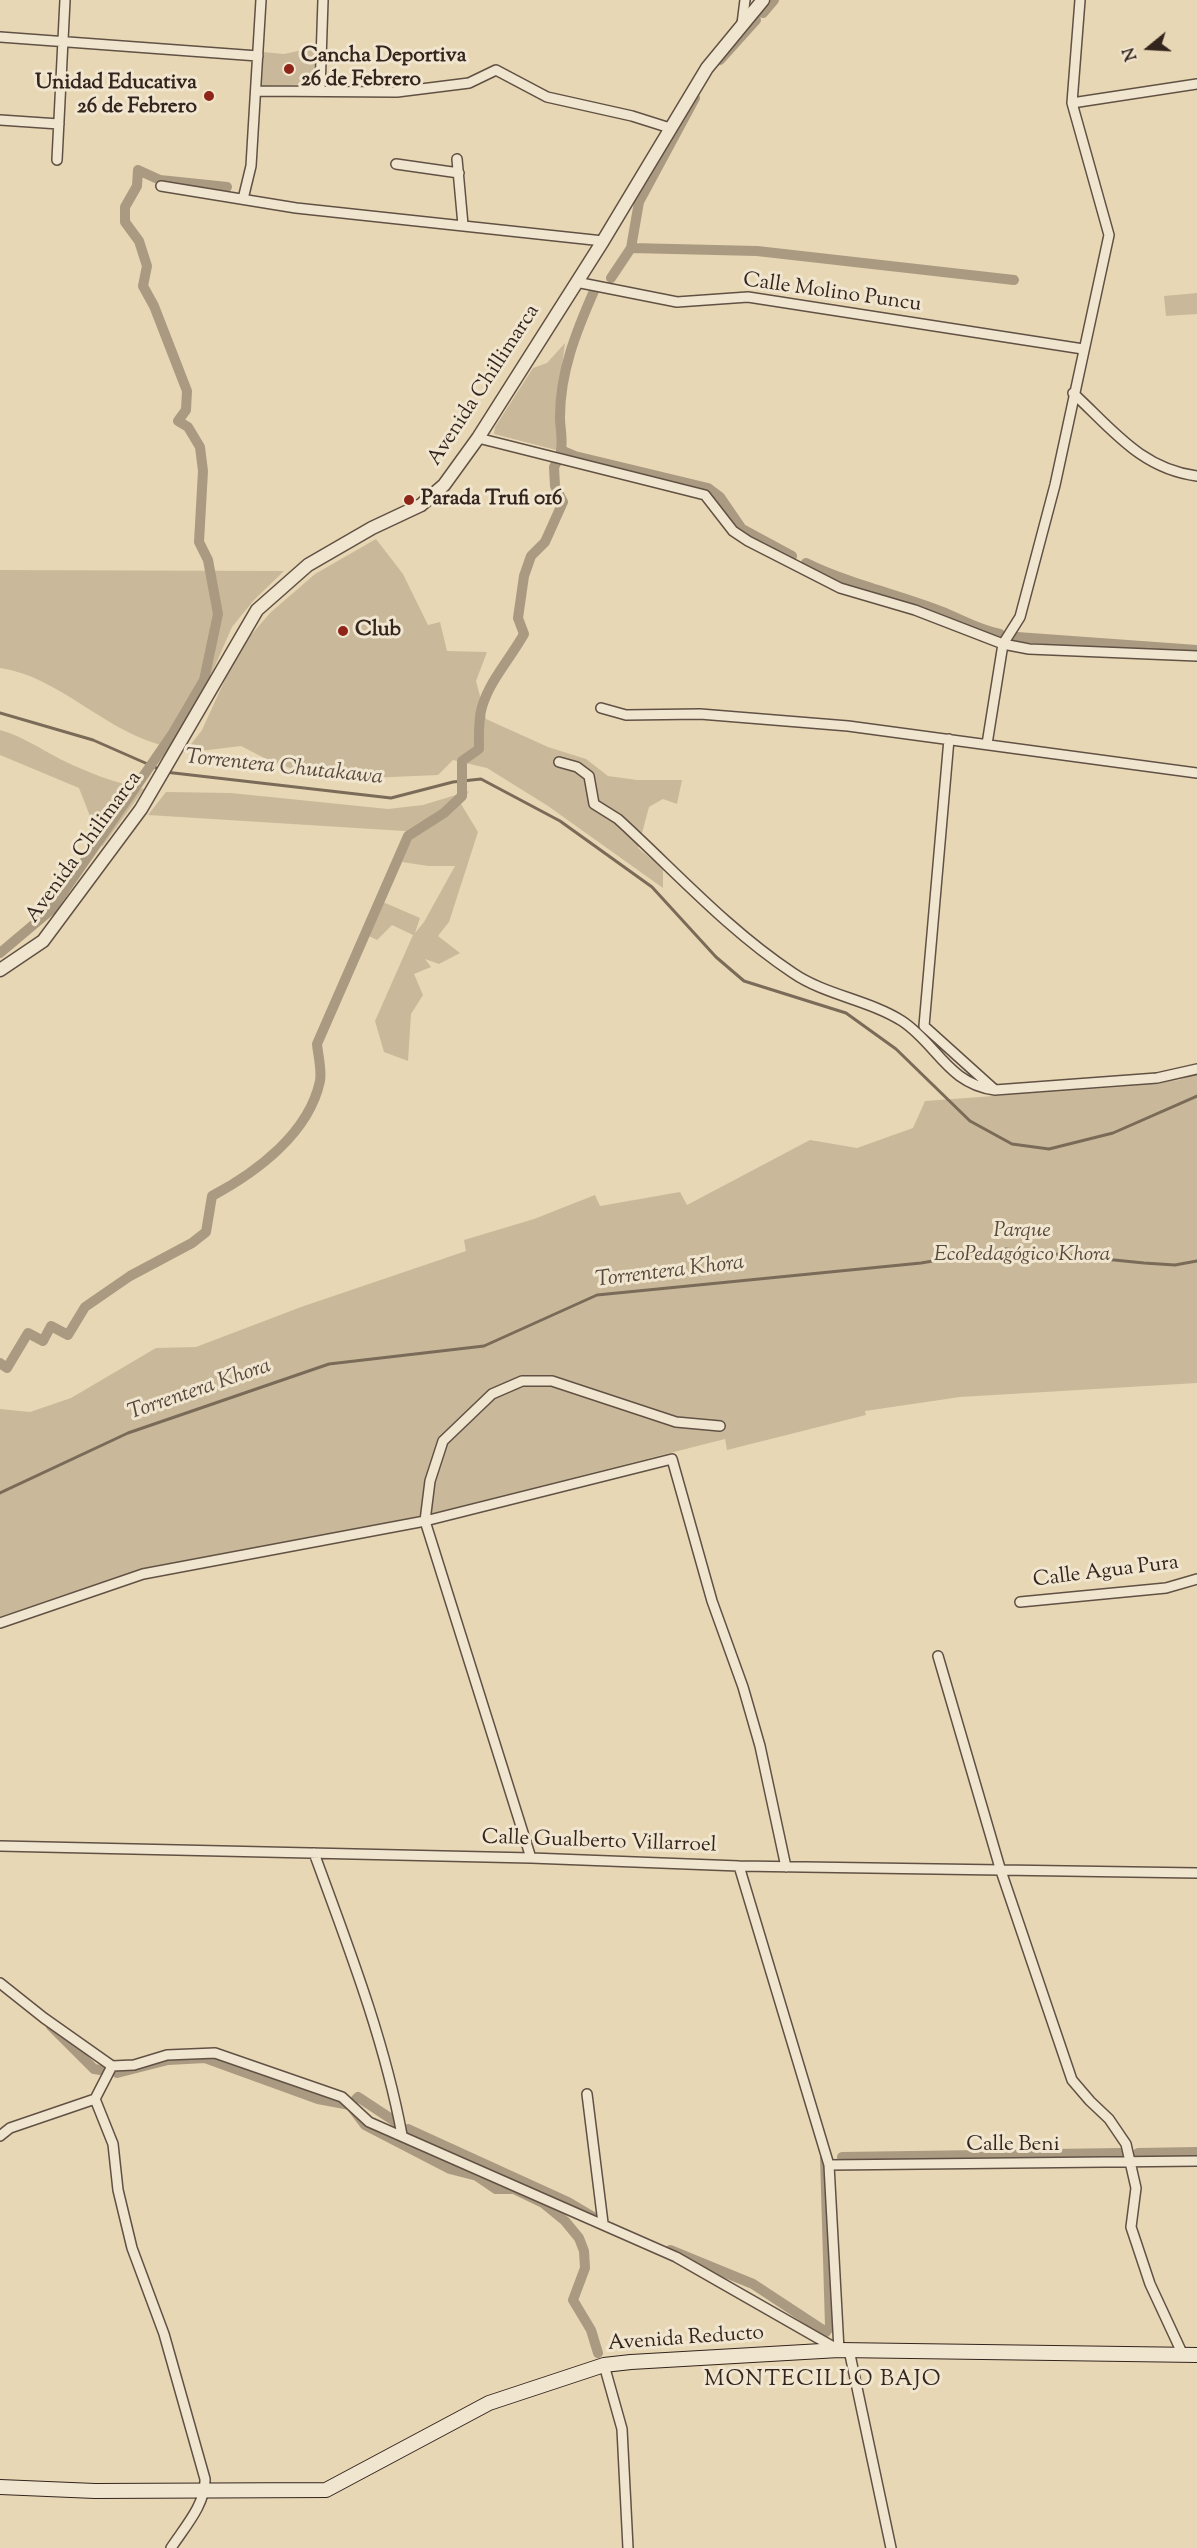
<!DOCTYPE html>
<meta charset="utf-8">
<style>
body{margin:0}
#map{position:relative;width:1197px;height:2548px;overflow:hidden;background:#e8d7b4;font-family:"Sorts Mill Goudy",serif}
canvas{display:block}
.north{position:absolute;left:1119px;top:18px;width:60px;height:60px;-webkit-text-stroke:4px #f0e5ce;paint-order:stroke;rotate:252deg;font-size:16px;font-weight:700;line-height:24px;text-align:center;color:#33241e}
.north::after{content:'';display:block;margin:auto;width:21px;height:27px;background:#33241e;clip-path:polygon(50% 0,100% 100%,50% 72%,0 100%)}
</style>
<div id="map">
<canvas width="1197" height="2548"></canvas>
<div class="north">N</div>
</div>
<script>
const ctx = document.querySelector('canvas').getContext('2d');
ctx.lineJoin = 'round';
function fillPath(path, color) { ctx.fillStyle = color; ctx.fill(path, 'evenodd'); }
function strokePath(path, color, width, dash) { ctx.strokeStyle = color; ctx.lineWidth = width; ctx.lineCap = dash ? 'butt' : 'round'; ctx.setLineDash(dash || []); ctx.stroke(path); }
function label(font, color, halo, rows, align = 'center') {
  ctx.font = font + ' "Sorts Mill Goudy",serif'; ctx.lineWidth = 6; ctx.setLineDash([]); ctx.textBaseline = 'middle'; ctx.strokeStyle = halo; ctx.fillStyle = color; for (const [text, x, y, turn = 0] of rows) {
    ctx.save(); ctx.translate(x, y); ctx.rotate((+turn || 0) * Math.PI / 180); ctx.textAlign = isNaN(turn) ? turn : align; if (halo) ctx.strokeText(text, 0, 0); ctx.fillText(text, 0, 0); ctx.restore();
  }
}
const green = new Path2D(`
 M 317,47 L 316,84 L 262,86 L 263,52 L 284,54 Z
 M 1197,293 L 1197,314 L 1166,316 L 1164,296 Z
 M 565,343 L 556,418 L 559,437 L 556,450 L 494,434 L 495,427 L 533,368 L 547,363 Z
 M 376,539 L 403,574 L 428,625 L 440,622 L 447,651 L 487,652 L 476,681 L 486,719 L 548,747 L 586,759 L 608,776 L 637,780 L 682,780 L 677,804 L 663,799 L 649,807 L 638,848 L 663,869 L 663,888 L 548,806 L 487,768 L 453,760 L 438,775 L 324,780 L 270,761 L 241,746 L 184,753 L 202,730 L 239,649 L 270,613 L 315,574 Z
 M 0,570 L 284,571 L 254,600 L 232,627 L 208,682 L 170,747 C 107,735 62,677 0,668 Z
 M 0,730 C 22,736 39,748 60,759 C 86,772 115,783 144,789 L 102,847 L 79,788 L 0,755 Z
 M 469,791 L 461,804 L 478,832 L 449,922 L 438,936 L 460,953 L 439,964 L 425,959 L 431,967 L 414,974 L 423,995 L 411,1014 L 408,1061 L 384,1052 L 375,1021 L 413,935 L 392,925 L 377,940 L 369,936 L 383,902 L 420,918 L 415,933 L 424,922 L 455,866 L 428,866 L 402,862 L 413,837 L 420,832 L 148,815 L 166,792 L 231,793 L 388,809 L 423,805 Z
 M 1197,1073 L 1197,1383 L 960,1397 L 865,1411 L 866,1415 L 727,1450 L 725,1439 L 430,1514 L 142,1571 L 0,1617 L 0,1409 L 30,1412 L 71,1398 L 156,1348 L 196,1347 L 301,1307 L 466,1251 L 464,1240 L 534,1219 L 595,1195 L 600,1206 L 680,1192 L 687,1205 L 810,1140 L 857,1148 L 913,1128 L 925,1101 L 1133,1086 L 1179,1080 Z`);
const stream = new Path2D(`
 M 0,713 L 93,740 L 159,769
 M 165,772 L 391,798 L 453,782 L 481,779 L 560,821 L 652,887 L 716,957 L 744,981 L 846,1013 L 896,1049 L 970,1121 L 1012,1144 L 1049,1149 L 1113,1133 L 1197,1096
 M 0,1493 L 128,1433 L 329,1364 L 484,1346 L 597,1295 L 921,1263 L 1005,1249 L 1144,1263 L 1175,1265 L 1197,1261`);
const canal = new Path2D(`
 M 763,13 L 774,0
 M 720,60 L 756,20
 M 631,248 L 757,251 L 1014,280
 M 611,278 L 631,248 L 639,202 L 695,98
 M 594,291 C 576,332 560,372 560,417 C 560,429 563,438 561,450 L 575,456 L 708,488 L 720,497 L 742,529 L 792,556
 M 806,563 C 849,584 896,594 940,611 C 961,619 978,630 1000,634
 M 1017,637 L 1197,650
 M 0,953 L 51,910 L 173,733 L 204,680 L 218,614 L 208,560 L 199,542 L 203,471 L 200,447 L 188,427 L 178,421 L 186,410 L 187,391 L 154,306 L 143,286 L 147,266 L 139,241 L 125,222 L 125,207 L 137,186 L 138,170 L 160,180 L 227,187
 M 0,1363 L 7,1368 L 28,1333 L 43,1341 L 51,1326 L 68,1335 L 85,1307 L 130,1276 L 192,1243 L 206,1232 L 212,1196 C 257,1172 309,1133 320,1081 C 322,1070 318,1055 317,1044 L 408,836 L 444,813 L 462,796 L 462,761 L 479,749 C 479,736 478,720 482,707 C 490,680 510,659 524,634 L 518,618 L 524,576 L 531,556 L 545,542 L 563,502 L 555,486 L 554,467 L 558,460
 M 51,2026 L 94,2069 L 101,2070
 M 117,2073 L 168,2060 L 205,2058 L 318,2099 L 350,2105 L 365,2125 L 450,2169 L 477,2176 L 496,2189 L 514,2189 L 543,2203 L 565,2221 L 579,2238 L 584,2251 L 585,2268 L 573,2300 L 591,2330 L 598,2353
 M 356,2099 L 358,2097 L 399,2124
 M 408,2129 L 568,2202 L 595,2218
 M 1138,2153 L 1197,2152
 M 842,2157 L 1122,2153
 M 670,2250 L 753,2284 L 826,2332 L 830,2326 L 825,2157`);
const minor = new Path2D(`
 M 742,24 L 745,0
 M 0,37 L 258,56
 M 320,90 L 323,0
 M 257,91 L 397,92 L 469,83 L 496,70 L 547,97 L 632,116 L 670,128
 M 1072,103 L 1197,84
 M 0,120 L 59,124
 M 457,159 L 463,225
 M 57,160 L 65,0
 M 396,164 L 459,173
 M 161,186 L 296,208 L 603,241
 M 243,199 L 251,166 L 261,0
 M 576,282 L 677,302 L 748,297 L 1083,349
 M 1073,393 C 1112,429 1141,469 1197,476
 M 478,438 L 705,495 L 733,531 L 748,541 L 840,588 L 915,610 L 1003,644 L 1029,649 L 1197,656
 M 601,708 L 626,715 L 700,714 L 848,726 L 1197,773
 M 949,739 L 924,1026 L 995,1090
 M 987,744 L 1003,644 L 1020,617 L 1055,485 L 1109,235 L 1072,103 L 1080,0
 M 559,762 L 577,767 L 589,776 L 594,804 L 618,819 C 675,871 728,930 793,973 C 825,995 869,1000 902,1021 C 937,1044 948,1084 995,1090 L 1157,1078 L 1197,1069
 M 1020,1602 L 1166,1588 L 1197,1579
 M 0,1623 L 143,1574 L 425,1521 L 672,1459 L 712,1601 L 743,1687 L 760,1746 L 786,1867
 M 938,1656 L 1000,1868 L 1072,2080 L 1090,2101 L 1109,2119 L 1126,2144 L 1136,2188 L 1131,2227 L 1150,2284 L 1183,2355
 M 0,1846 L 531,1858 L 739,1866 L 1197,1873
 M 314,1853 C 348,1946 384,2038 402,2135
 M 531,1858 L 425,1521 L 430,1481 L 443,1441 L 492,1394 L 522,1381 L 552,1381 L 676,1422 L 720,1426
 M 739,1866 L 829,2165 L 839,2350
 M 0,1983 L 44,2018 L 112,2066 L 134,2065 L 167,2055 L 215,2053 L 342,2097 L 369,2122 L 676,2257 L 837,2349
 M 587,2094 L 603,2223
 M 95,2099 L 113,2144 L 118,2190 L 132,2248 L 164,2334 L 205,2479 C 206,2504 184,2528 171,2548
 M 0,2136 L 10,2128 L 95,2099 L 112,2066
 M 829,2165 L 1197,2161
 M 849,2350 L 891,2548
 M 604,2365 L 622,2429 L 628,2548`);
const tertiary = new Path2D(`
 M 0,970 L 43,941 L 141,809 L 257,610 L 308,565 L 372,528 L 421,505 L 444,485 L 478,438 L 603,241 L 707,68 L 763,0`);
const secondary = new Path2D(`
 M 0,2487 L 95,2491 L 326,2490 L 489,2403 L 604,2365 L 631,2362 L 839,2350 L 1197,2355`);
const markers = [
 [289,69,6,"#8f2418"],
 [209,96,6,"#8f2418"],
 [409,500,6,"#8f2418"],
 [343,631,6,"#8f2418"]
];
const poiNames = [
 ["Cancha Deportiva",301,57],
 ["26 de Febrero",301,81],
 ["Unidad Educativa",197,84,"right"],
 ["26 de Febrero",197,108,"right"],
 ["Parada Trufi 016",421,500],
 ["Club",355,631]
];
const streetNames = [
 ["Calle Molino Puncu",832,294,8],
 ["Avenida Chillimarca",485,386,-57],
 ["Avenida Chilimarca",85,848,-54],
 ["Calle Agua Pura",1106,1573,-7],
 ["Calle Gualberto Villarroel",599,1843,2],
 ["Calle Beni",1013,2146],
 ["Avenida Reducto",686,2340,-4]
];
const parkNames = [
 ["Parque",1022,1232],
 ["EcoPedagógico Khora",1022,1256]
];
const waterNames = [
 ["Torrentera Chutakawa",284,769,6],
 ["Torrentera Khora",670,1273,-7],
 ["Torrentera Khora",200,1391,-19]
];
const neighbourhoodNames = [
 ["MONTECILLO BAJO",823,2381]
];
fillPath(green, '#c9b99a');
strokePath(stream, '#7a6b59', 3);
strokePath(canal, '#aa9a81', 10);
strokePath(minor, '#605144', 12);
strokePath(tertiary, '#605144', 15);
strokePath(secondary, '#33241e', 16);
strokePath(minor, '#f0e5ce', 9);
strokePath(tertiary, '#f0e5ce', 12);
strokePath(secondary, '#f0e5ce', 14);
for (const [x, y, r, color] of markers) { const dot = new Path2D(); dot.arc(x, y, r, 0, 2 * Math.PI); ctx.fillStyle = color; ctx.fill(dot); strokePath(dot, '#f0e5ce', 2); }
label('bold 21px', '#33241e', '#f0e5ce', poiNames, 'left');
label('21px', '#33241e', '#f0e5ce', streetNames);
label('italic 21px', '#58493d', '#f0e5ce', parkNames);
label('italic 22px', '#57473c', '#f0e5ce', waterNames);
ctx.letterSpacing = '1.5px';
label('22px', '#33241e', '#f0e5ce', neighbourhoodNames);
ctx.letterSpacing = '0px';
</script>
